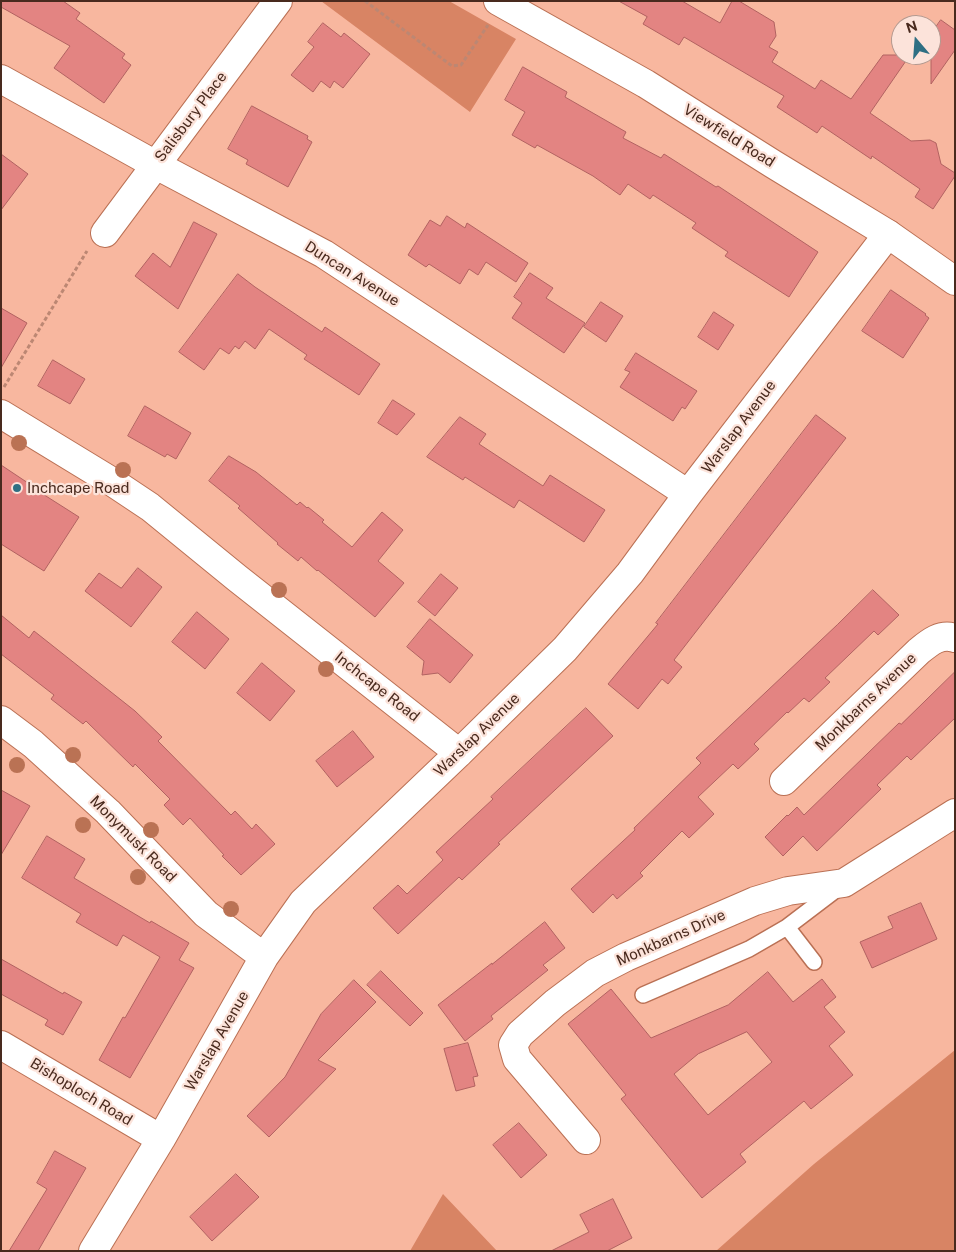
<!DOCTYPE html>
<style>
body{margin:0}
#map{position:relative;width:956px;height:1252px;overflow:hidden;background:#f8b79f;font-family:"Public Sans",sans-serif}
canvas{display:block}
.frame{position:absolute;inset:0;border:2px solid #492a1e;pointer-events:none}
.north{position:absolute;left:891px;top:15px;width:50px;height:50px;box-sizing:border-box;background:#fce3da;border:1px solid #b4998f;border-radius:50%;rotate:342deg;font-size:14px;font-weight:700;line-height:20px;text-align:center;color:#492a1e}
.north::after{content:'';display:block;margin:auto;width:18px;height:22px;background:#2f6f83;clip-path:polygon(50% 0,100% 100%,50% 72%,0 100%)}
</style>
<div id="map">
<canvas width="956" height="1252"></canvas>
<div class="frame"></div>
<div class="north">N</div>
</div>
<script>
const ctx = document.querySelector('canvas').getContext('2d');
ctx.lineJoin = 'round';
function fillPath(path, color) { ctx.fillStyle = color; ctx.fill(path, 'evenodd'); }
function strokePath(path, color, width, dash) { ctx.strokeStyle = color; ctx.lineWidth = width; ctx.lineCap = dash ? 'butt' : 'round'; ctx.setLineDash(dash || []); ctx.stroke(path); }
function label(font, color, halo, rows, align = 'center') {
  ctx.font = font + ' "Public Sans",sans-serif'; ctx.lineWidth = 4.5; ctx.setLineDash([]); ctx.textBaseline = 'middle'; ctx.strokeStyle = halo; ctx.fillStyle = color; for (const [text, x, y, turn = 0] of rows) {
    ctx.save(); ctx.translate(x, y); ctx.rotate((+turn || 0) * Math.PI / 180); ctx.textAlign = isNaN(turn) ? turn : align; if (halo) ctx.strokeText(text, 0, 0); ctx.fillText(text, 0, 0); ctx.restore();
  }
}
const green = new Path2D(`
 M 321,1 L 449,1 L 516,39 L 470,112 Z
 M 955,1050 L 955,1251 L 716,1251 L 814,1164 Z
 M 443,1194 L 497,1251 L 410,1251 Z`);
const building = new Path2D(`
 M 1,1 L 63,1 L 80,13 L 76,19 L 125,54 L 122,58 L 131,65 L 104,103 L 54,68 L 70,46 L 1,7 Z
 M 619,1 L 682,1 L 720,23 L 732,1 L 739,1 L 774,22 L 776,36 L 769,47 L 778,52 L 772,62 L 815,89 L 821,80 L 851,99 L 883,55 L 910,55 L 870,113 L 911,141 L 930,140 L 936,143 L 941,164 L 955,173 L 955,176 L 933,209 L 915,197 L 920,189 L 872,156 L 871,159 L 822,126 L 817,133 L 777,107 L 784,96 L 684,37 L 679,45 L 643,24 L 647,17 Z
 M 941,20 L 955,30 L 955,50 L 931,84 L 931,34 Z
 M 323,23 L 341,37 L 344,33 L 370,54 L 343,88 L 334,81 L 330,88 L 321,81 L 313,92 L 291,75 L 314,47 L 308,42 Z
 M 523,67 L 567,92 L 565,97 L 626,132 L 623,138 L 661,158 L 664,154 L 716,187 L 718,186 L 818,252 L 789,297 L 725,256 L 728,252 L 692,228 L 696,223 L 653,195 L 650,199 L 628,184 L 620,195 L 593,176 L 537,145 L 535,148 L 512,135 L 525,112 L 505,100 Z
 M 252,106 L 308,136 L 307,139 L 312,142 L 288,187 L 246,164 L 248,160 L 228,149 Z
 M 1,154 L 28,174 L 1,210 Z
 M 447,216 L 465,228 L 467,223 L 528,263 L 516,282 L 486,262 L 478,275 L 469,269 L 460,284 L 429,264 L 426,267 L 408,255 L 430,220 L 440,226 Z
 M 194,222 L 217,234 L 178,309 L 135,276 L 153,253 L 170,267 Z
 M 530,273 L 553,288 L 546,298 L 585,323 L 564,353 L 512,318 L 522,303 L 514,297 Z
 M 238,274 L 255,287 L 322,332 L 325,327 L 380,364 L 359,395 L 304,359 L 307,355 L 269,329 L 255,349 L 245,341 L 239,349 L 235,346 L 229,354 L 220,348 L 204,370 L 179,352 Z
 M 891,290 L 926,314 L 925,315 L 929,318 L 903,358 L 862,331 Z
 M 601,302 L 623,316 L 606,342 L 584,327 Z
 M 1,308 L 27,323 L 1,368 Z
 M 714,312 L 734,325 L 718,350 L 698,337 Z
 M 636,353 L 697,391 L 685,409 L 682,407 L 673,421 L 620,387 L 630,372 L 625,370 Z
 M 53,360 L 85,379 L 70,404 L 38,386 Z
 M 393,400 L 415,414 L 397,435 L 378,423 Z
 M 145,406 L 191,433 L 176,459 L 167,454 L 165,457 L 128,436 Z
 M 816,415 L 846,438 L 674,660 L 682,667 L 668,684 L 662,679 L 638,709 L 608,684 L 658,624 L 656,623 Z
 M 460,417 L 486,434 L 479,444 L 543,486 L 550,475 L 605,510 L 584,542 L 519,500 L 514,508 L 465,477 L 463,480 L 427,457 Z
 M 229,456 L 256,472 L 297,505 L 300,502 L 307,508 L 308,507 L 324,520 L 322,522 L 352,547 L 382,512 L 403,530 L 378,561 L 404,583 L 375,617 L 318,570 L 317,571 L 301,557 L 298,561 L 277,544 L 278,543 L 238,508 L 240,506 L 209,481 Z
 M 1,465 L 28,483 L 27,484 L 79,517 L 44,571 L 1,544 Z
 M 138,568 L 162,587 L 131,627 L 85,591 L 99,573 L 121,588 Z
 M 441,574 L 458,588 L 435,616 L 418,602 Z
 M 873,590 L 899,615 L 878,635 L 874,631 L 825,678 L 830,682 L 809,702 L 804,698 L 788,713 L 787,712 L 754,744 L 759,749 L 738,769 L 733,764 L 698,797 L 714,814 L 689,838 L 682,831 L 640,873 L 643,876 L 617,899 L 613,894 L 593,913 L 571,889 L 635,830 L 634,828 L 701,763 L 696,758 L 837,625 Z
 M 197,612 L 229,639 L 205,669 L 172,642 Z
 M 1,615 L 29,638 L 34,631 L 135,711 L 162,737 L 158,741 L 231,815 L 235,811 L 252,829 L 256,824 L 275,844 L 241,875 L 222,856 L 224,855 L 190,818 L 183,825 L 164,805 L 170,799 L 135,764 L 133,767 L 86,721 L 83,724 L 51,699 L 54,695 L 1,654 Z
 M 430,619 L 473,655 L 450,683 L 438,673 L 422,675 L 424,661 L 407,647 Z
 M 262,663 L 295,691 L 270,721 L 237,693 Z
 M 955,672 L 955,718 L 911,760 L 907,756 L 877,785 L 881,789 L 817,851 L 803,836 L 783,856 L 765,837 L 787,815 L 788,816 L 797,807 L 804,815 L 899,723 L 901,724 Z
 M 586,708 L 613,736 L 498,843 L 500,844 L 462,880 L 459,877 L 398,934 L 373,908 L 398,885 L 407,894 L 443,860 L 436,852 L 493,799 L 491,797 Z
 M 353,731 L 374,757 L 337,787 L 316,761 Z
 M 1,790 L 30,806 L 1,855 Z
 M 47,836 L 85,859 L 74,878 L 150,923 L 151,921 L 189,943 L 179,960 L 194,968 L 130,1078 L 99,1060 L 123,1017 L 125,1018 L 160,957 L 123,935 L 117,946 L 76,922 L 81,914 L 22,878 Z
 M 921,903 L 937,939 L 872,968 L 860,942 L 893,928 L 888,917 Z
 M 545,922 L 565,948 L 543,965 L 548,970 L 491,1016 L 493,1019 L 465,1041 L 438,1005 L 492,963 L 492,964 Z
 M 1,959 L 63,994 L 64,992 L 82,1002 L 63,1035 L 45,1025 L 48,1020 L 1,994 Z
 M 381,971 L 423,1013 L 410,1026 L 367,985 Z
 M 768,972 L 793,1002 L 822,979 L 836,997 L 824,1007 L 845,1032 L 829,1046 L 853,1075 L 811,1109 L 804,1101 L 740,1154 L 746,1162 L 702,1198 L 621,1099 L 626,1095 L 568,1024 L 611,989 L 651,1038 L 728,1005 ZM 747,1032 L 772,1062 L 708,1115 L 674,1074 L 698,1054 Z
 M 354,980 L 376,1002 L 318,1060 L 336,1069 L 269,1137 L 247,1116 L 285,1077 L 321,1014 Z
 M 468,1043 L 478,1076 L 473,1077 L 475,1086 L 456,1091 L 444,1049 Z
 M 519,1123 L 547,1155 L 521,1178 L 493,1145 Z
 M 55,1151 L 86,1168 L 38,1251 L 9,1251 L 47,1189 L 37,1183 Z
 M 236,1174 L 259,1197 L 212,1241 L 190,1217 Z
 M 613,1199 L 632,1238 L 607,1251 L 551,1251 L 589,1232 L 580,1215 Z`);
const path = new Path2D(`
 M 365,1 L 452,66 L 461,65 L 488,25
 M 4,387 L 87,251`);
const service = new Path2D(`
 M 787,927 L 814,962
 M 643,995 L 749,949 L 787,927 L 837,889`);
const minor = new Path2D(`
 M 1,79 L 156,165 L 324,254 L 688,494
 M 105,233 L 278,1
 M 1,414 L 111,481 L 150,507 L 237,578 L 459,753
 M 1,720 L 33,744 L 108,812 L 206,914 L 264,957
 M 784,781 L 919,651 C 930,642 941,633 955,638
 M 1,1045 L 161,1139
 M 586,1140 L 517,1059 L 513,1045 L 520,1034 L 555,1003 L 595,973 L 626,957 L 755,901 L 788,891 L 844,883 L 955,813
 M 93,1251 L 161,1139 L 264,957 L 303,902 L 459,753 L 565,649 L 630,573 L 688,494 L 888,234`);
const tertiary = new Path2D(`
 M 498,1 L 646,84 L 773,164 L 888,234 L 955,281`);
const trees = [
 [19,443],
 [123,470],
 [279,590],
 [326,669],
 [73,755],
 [17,765],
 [83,825],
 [151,830],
 [138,877],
 [231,909]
];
const markers = [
 [17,488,5,"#2f6f83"]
];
const streetNames = [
 ["Salisbury Place",191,117,-53],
 ["Viewfield Road",729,136,32],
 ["Duncan Avenue",352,274,32],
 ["Warslap Avenue",739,427,-53],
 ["Inchcape Road",377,687,38],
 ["Monkbarns Avenue",866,702,-44],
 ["Warslap Avenue",477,735,-44],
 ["Monymusk Road",133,839,45],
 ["Monkbarns Drive",671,938,-24],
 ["Warslap Avenue",217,1041,-60],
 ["Bishoploch Road",81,1092,31]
];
const poiNames = [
 ["Inchcape Road",27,488]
];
fillPath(green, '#d88464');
fillPath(building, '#e38482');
strokePath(building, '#b16261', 1);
strokePath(service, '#ba7054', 18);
strokePath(minor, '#ba7054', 30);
strokePath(tertiary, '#ba7054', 30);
strokePath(path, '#bc8773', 3, [4, 2.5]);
strokePath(service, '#fff', 15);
strokePath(minor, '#fff', 28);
strokePath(tertiary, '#fff', 28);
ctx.fillStyle = '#ba7254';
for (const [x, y] of trees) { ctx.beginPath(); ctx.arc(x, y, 8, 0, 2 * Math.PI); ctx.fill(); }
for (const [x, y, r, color] of markers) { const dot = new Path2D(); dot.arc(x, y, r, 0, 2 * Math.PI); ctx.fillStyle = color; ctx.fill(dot); strokePath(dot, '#fce3da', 2); }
label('15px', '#492a1e', '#fce3da', streetNames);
label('15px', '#492a1e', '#fce3da', poiNames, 'left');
</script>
